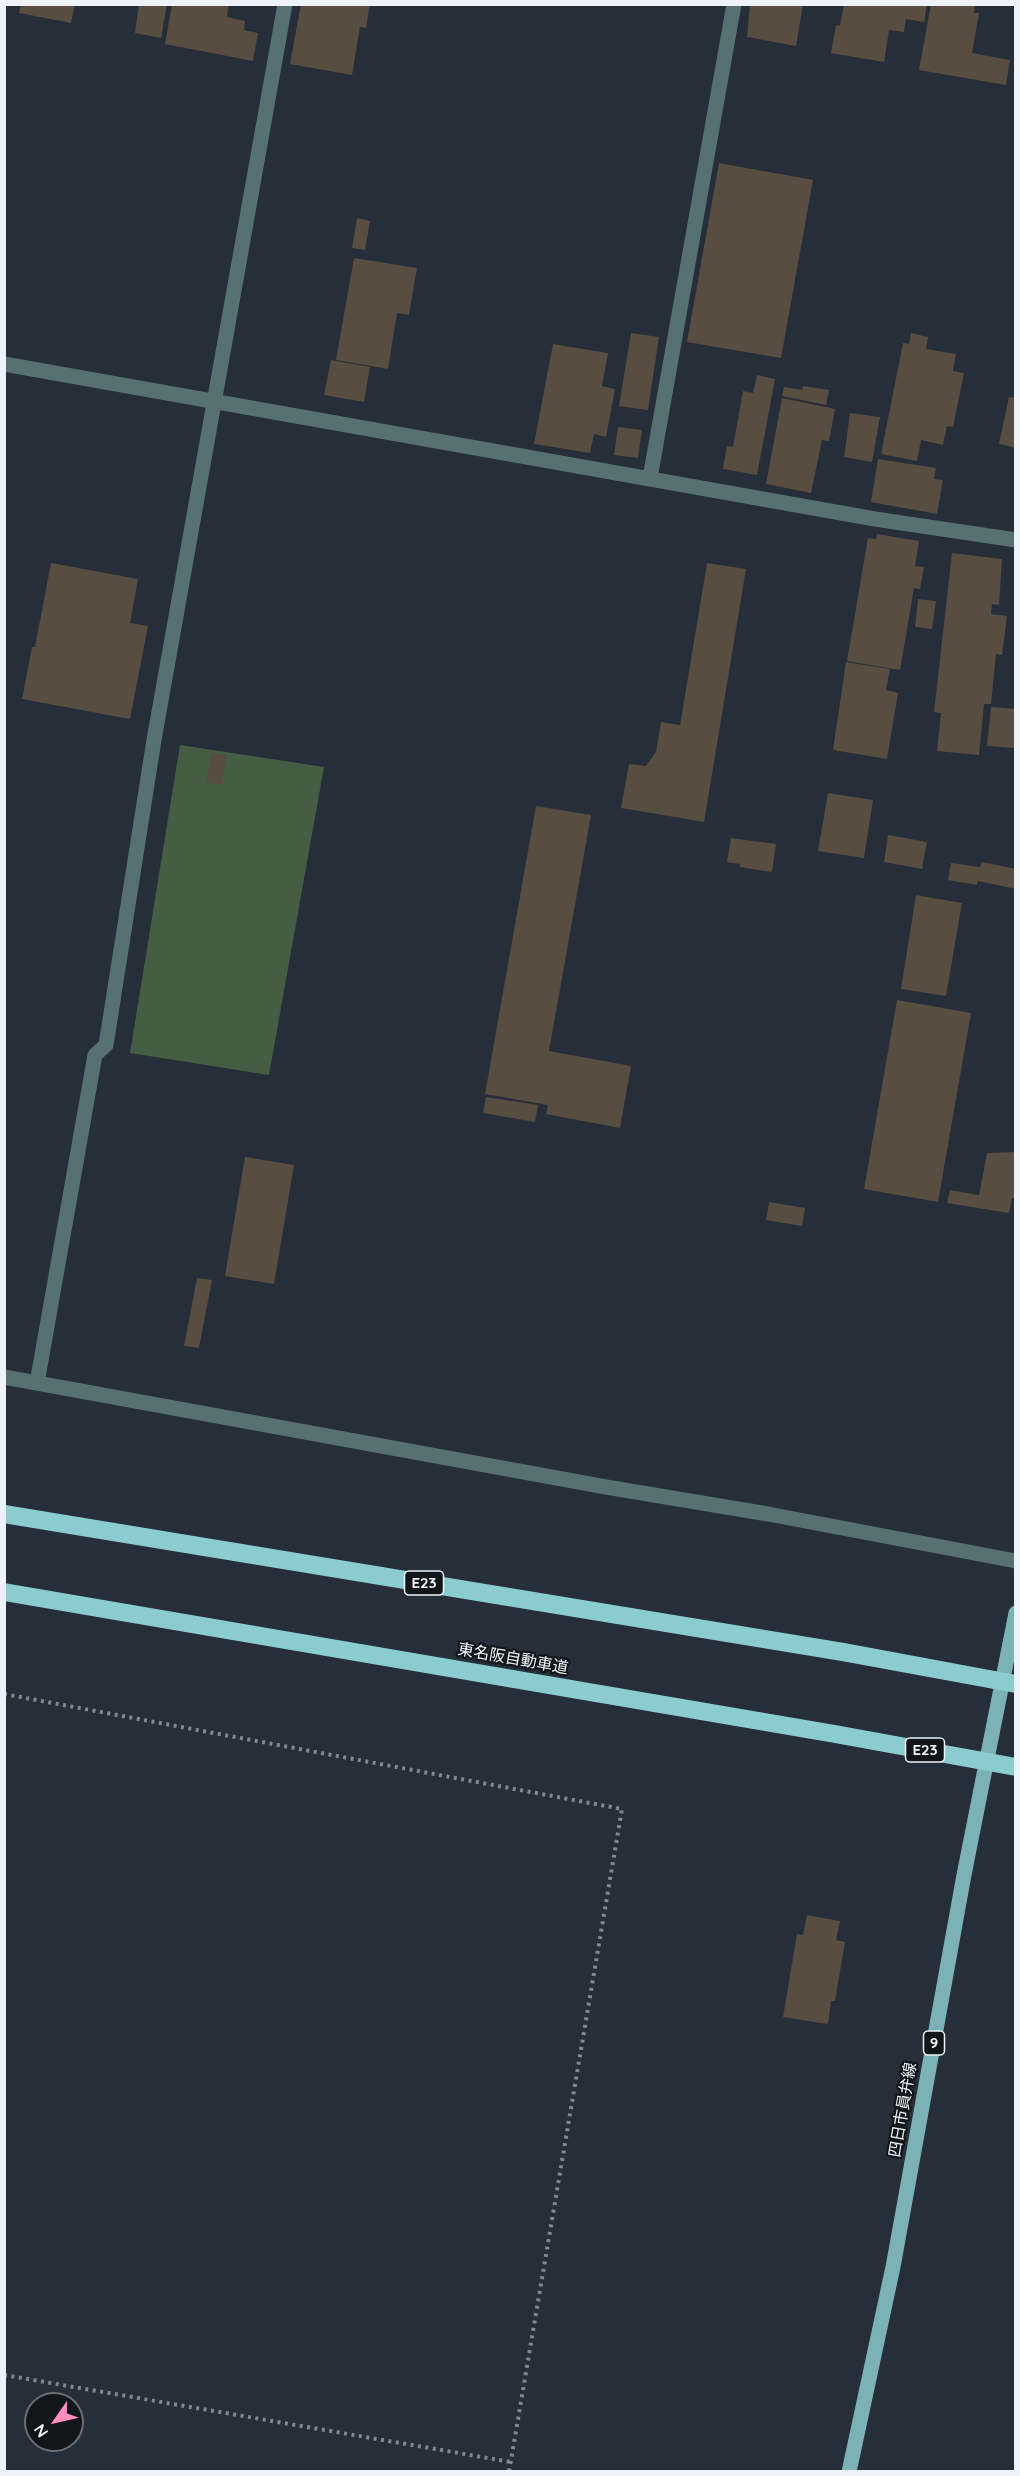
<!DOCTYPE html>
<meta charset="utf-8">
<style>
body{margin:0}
#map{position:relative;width:1020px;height:2476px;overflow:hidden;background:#262e39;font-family:Quicksand,sans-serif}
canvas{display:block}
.frame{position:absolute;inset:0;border:6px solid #eef3fb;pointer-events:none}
.north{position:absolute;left:24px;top:2392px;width:60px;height:60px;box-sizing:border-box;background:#12161b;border:2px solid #6a6e75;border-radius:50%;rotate:236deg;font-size:16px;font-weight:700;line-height:24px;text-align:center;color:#eef3fb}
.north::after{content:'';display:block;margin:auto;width:21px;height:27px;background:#fd8ebf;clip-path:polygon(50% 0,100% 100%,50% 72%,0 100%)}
</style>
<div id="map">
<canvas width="1020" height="2476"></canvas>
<div class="frame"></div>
<div class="north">N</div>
</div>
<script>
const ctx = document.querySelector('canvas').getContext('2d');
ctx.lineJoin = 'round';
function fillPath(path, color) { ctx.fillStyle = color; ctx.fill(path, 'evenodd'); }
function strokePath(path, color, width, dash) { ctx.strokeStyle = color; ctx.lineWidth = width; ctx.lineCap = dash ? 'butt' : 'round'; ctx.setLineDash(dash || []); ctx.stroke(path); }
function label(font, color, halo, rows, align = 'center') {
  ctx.font = font + ' Quicksand,"Noto Sans JP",sans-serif'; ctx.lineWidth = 4.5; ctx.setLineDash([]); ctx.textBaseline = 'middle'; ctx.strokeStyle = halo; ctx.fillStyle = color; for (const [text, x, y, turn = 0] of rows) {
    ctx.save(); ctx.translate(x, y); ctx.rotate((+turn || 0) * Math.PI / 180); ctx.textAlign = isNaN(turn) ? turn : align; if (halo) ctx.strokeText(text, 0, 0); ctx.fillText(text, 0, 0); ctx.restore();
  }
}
const green = new Path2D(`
 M 180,745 L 324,767 L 269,1075 L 130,1053 Z`);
const building = new Path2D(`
 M 21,4 L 75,4 L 71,23 L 19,13 Z
 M 139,4 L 167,4 L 161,38 L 135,33 Z
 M 172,4 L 229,4 L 227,17 L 245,21 L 244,30 L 258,33 L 253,61 L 165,44 Z
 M 301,4 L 370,4 L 366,28 L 360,27 L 352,75 L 290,64 Z
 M 750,4 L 803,4 L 796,46 L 747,37 Z
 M 844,4 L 927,4 L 924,22 L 906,19 L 904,32 L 889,30 L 884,62 L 831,53 L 836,25 L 840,26 Z
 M 931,4 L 975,4 L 974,13 L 979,13 L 972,53 L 1010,60 L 1006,85 L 919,70 Z
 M 719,163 L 813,180 L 781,358 L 687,342 Z
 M 357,218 L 370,221 L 365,250 L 352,248 Z
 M 354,258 L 417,268 L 409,315 L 397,313 L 388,369 L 336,360 Z
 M 631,333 L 659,337 L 648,410 L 619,406 Z
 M 911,333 L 928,337 L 926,349 L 956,354 L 953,371 L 964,373 L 953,427 L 947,426 L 943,445 L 921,440 L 917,461 L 881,454 L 903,343 L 909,344 Z
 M 553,344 L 608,353 L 602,386 L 615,389 L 606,437 L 594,434 L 590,453 L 534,444 Z
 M 331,360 L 370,367 L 364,402 L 324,395 Z
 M 757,375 L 775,379 L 757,475 L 723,469 L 727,446 L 733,447 L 743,391 L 753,393 Z
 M 803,386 L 829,390 L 826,405 L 782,396 L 784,387 L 802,390 Z
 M 1009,397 L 1016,398 L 1016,448 L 999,444 Z
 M 782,398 L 835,409 L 829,441 L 822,440 L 811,493 L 766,484 Z
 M 850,413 L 880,417 L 872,462 L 844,457 Z
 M 618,427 L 642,430 L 638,458 L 614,455 Z
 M 878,459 L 936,468 L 934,479 L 943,480 L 937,514 L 871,502 Z
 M 877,534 L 919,541 L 915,566 L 924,567 L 920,589 L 914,588 L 900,670 L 847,661 L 868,538 L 876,539 Z
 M 952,553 L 1002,559 L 999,605 L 992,604 L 991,614 L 1007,616 L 1002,655 L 996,654 L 991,704 L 984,704 L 979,755 L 937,751 L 941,713 L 934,712 Z
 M 51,563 L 138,579 L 130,623 L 148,626 L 130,719 L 22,699 L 32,647 L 35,647 Z
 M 707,563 L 746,569 L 704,822 L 621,808 L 629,764 L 646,766 L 656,752 L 661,722 L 680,725 Z
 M 918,599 L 936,601 L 932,629 L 915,627 Z
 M 846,662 L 890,669 L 886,690 L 898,693 L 887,759 L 833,750 Z
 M 991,707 L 1016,709 L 1016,748 L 987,746 Z
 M 211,753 L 227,755 L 222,785 L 206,782 Z
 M 828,793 L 873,800 L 864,858 L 818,851 Z
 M 536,806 L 591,815 L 549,1051 L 631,1066 L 620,1128 L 546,1114 L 548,1105 L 485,1094 Z
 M 888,835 L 927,842 L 922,869 L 884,862 Z
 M 731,838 L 776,844 L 772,872 L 740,867 L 740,864 L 727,862 Z
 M 982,862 L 1016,869 L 1016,889 L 978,881 L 977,885 L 948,880 L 951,863 L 980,867 Z
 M 916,895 L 962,903 L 946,996 L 901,989 Z
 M 897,1000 L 971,1013 L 938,1202 L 864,1189 Z
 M 486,1097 L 538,1105 L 535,1122 L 483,1113 Z
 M 1016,1152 L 1016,1199 L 1012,1198 L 1009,1213 L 947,1203 L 950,1190 L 979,1195 L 987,1153 Z
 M 245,1157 L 294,1165 L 274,1284 L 225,1276 Z
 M 769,1202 L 805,1208 L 802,1226 L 766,1220 Z
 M 197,1278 L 212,1280 L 199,1348 L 184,1346 Z
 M 807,1915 L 840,1921 L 836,1940 L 845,1942 L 835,2001 L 831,2001 L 828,2024 L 783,2017 L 797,1934 L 803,1935 Z`);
const path = new Path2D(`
 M 4,1694 L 622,1809 L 509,2472
 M 4,2375 L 511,2462`);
const minor = new Path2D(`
 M 4,364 L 875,519 L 1016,540
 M 650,478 L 734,4
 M 4,1377 L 606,1487 L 768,1514 L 1016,1561
 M 37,1383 L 95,1055 L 106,1045 L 154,740 L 285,4`);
const major = new Path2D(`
 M 849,2472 L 893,2267 L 964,1875 L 1016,1613`);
const highway = new Path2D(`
 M 4,1514 L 843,1652 L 1016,1684
 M 4,1592 L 835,1734 L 1016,1767`);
const shields = [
 [424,1583,39],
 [925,1750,39],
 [934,2043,21]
];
const shieldNames = [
 ["E23",424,1583],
 ["E23",925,1750],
 ["9",934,2043]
];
const streetNames = [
 ["東名阪自動車道",513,1659,10],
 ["四日市員弁線",903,2110,-80]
];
fillPath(green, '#455d43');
fillPath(building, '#574d41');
strokePath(path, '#818892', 4, [3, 4.5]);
strokePath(minor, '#577071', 15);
strokePath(major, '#7cb2b5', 15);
strokePath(highway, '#8bccd0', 18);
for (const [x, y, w] of shields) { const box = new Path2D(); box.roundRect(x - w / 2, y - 12, w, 24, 4.5); ctx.fillStyle = '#12161b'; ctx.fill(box); strokePath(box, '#eef3fb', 1.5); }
label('bold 15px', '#eef3fb', null, shieldNames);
label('16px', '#eef3fb', '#12161b', streetNames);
</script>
